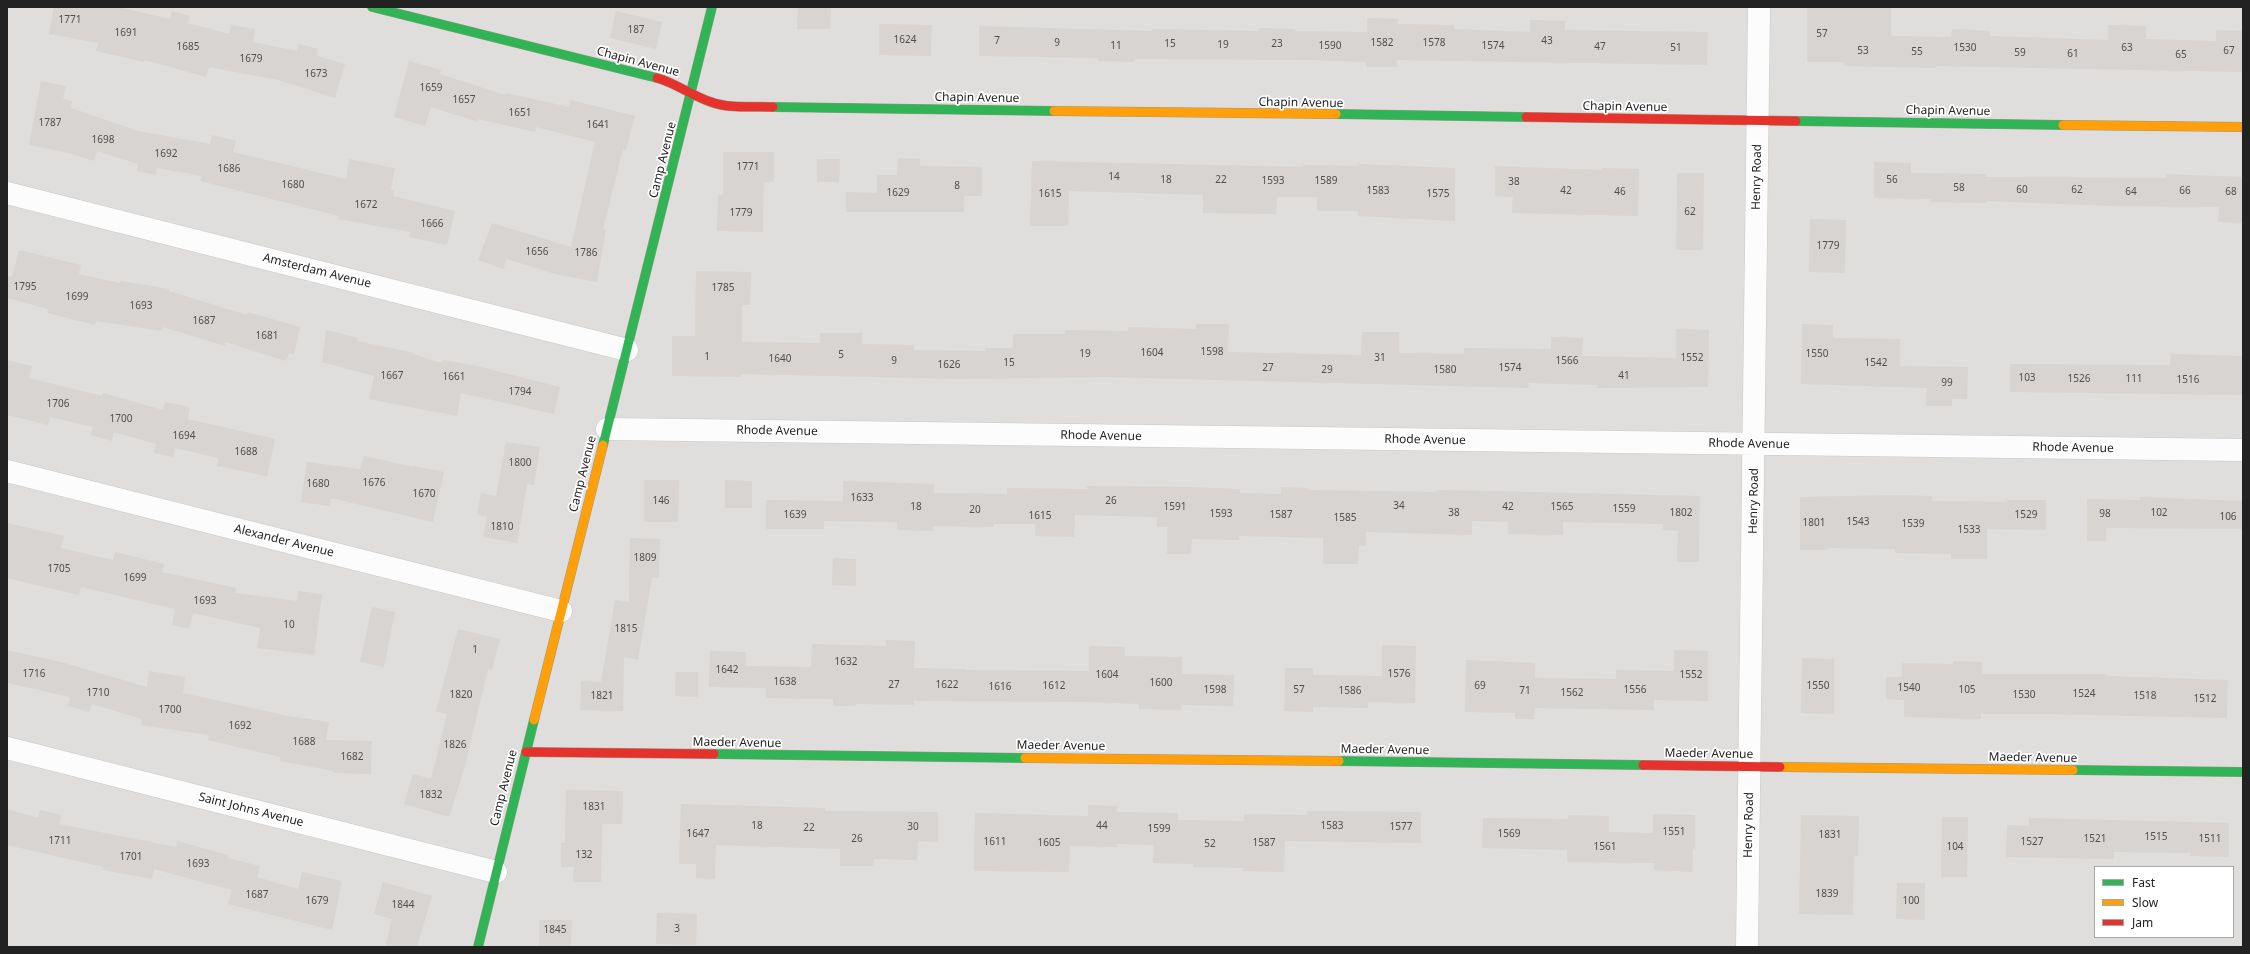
<!DOCTYPE html>
<style>
body{margin:0}
#map{position:relative;width:2250px;height:954px;overflow:hidden;background:#f0eeeb;font-family:"Noto Sans",sans-serif}
canvas{display:block}
.frame{position:absolute;inset:0;border:8px solid #222;pointer-events:none}
.legend{position:absolute;left:2094px;top:866px;width:140px;height:72px;box-sizing:border-box;background:#fff;border:1px solid #a7a7a7;margin:0;padding:5px 7px;list-style:none;font-size:12px;color:#222}
.legend li{display:flex;align-items:center;gap:8px;height:20px}
.legend b{width:20px;border:1px solid #a7a7a7}
</style>
<div id="map">
<canvas width="2250" height="954"></canvas>
<div class="frame"></div>
<ul class="legend">
<li><b style="height:5px;background:#30b455"></b>Fast</li>
<li><b style="height:5px;background:#ff9f0a"></b>Slow</li>
<li><b style="height:5px;background:#e5322d"></b>Jam</li>
</ul>
</div>
<script>
const ctx = document.querySelector('canvas').getContext('2d');
ctx.lineJoin = 'round';
function fillPath(path, color) { ctx.fillStyle = color; ctx.fill(path, 'evenodd'); }
function strokePath(path, color, width, dash) { ctx.strokeStyle = color; ctx.lineWidth = width; ctx.lineCap = dash ? 'butt' : 'round'; ctx.setLineDash(dash || []); ctx.stroke(path); }
function label(font, color, halo, rows, align = 'center') {
  ctx.font = font + ' "Noto Sans",sans-serif'; ctx.lineWidth = 3.5; ctx.setLineDash([]); ctx.textBaseline = 'middle'; ctx.strokeStyle = halo; ctx.fillStyle = color; for (const [text, x, y, turn = 0] of rows) {
    ctx.save(); ctx.translate(x, y); ctx.rotate((+turn || 0) * Math.PI / 180); ctx.textAlign = isNaN(turn) ? turn : align; if (halo) ctx.strokeText(text, 0, 0); ctx.fillText(text, 0, 0); ctx.restore();
  }
}
const residential = new Path2D(`
 M 7,7 L 2243,7 L 2243,947 L 7,947 ZM 2095,867 L 2233,867 L 2233,937 L 2095,937 Z`);
const building = new Path2D(`
 M 54,7 L 118,7 L 170,19 L 172,11 L 190,16 L 188,23 L 229,34 L 231,25 L 255,29 L 253,42 L 297,51 L 299,44 L 318,49 L 317,56 L 345,64 L 335,98 L 278,80 L 209,67 L 206,77 L 145,60 L 144,62 L 96,51 L 98,43 L 49,34 Z
 M 798,7 L 831,7 L 830,29 L 797,29 Z
 M 1807,7 L 1891,7 L 1891,36 L 1951,37 L 1952,29 L 1990,31 L 1990,36 L 2108,40 L 2108,25 L 2146,26 L 2146,39 L 2216,41 L 2216,30 L 2243,31 L 2243,72 L 1936,66 L 1936,68 L 1844,66 L 1844,62 L 1807,62 Z
 M 616,11 L 662,22 L 656,49 L 610,38 Z
 M 1367,18 L 1398,19 L 1398,24 L 1454,25 L 1454,29 L 1530,32 L 1530,20 L 1565,21 L 1565,30 L 1708,32 L 1707,65 L 1397,60 L 1397,67 L 1366,67 L 1366,62 L 1312,60 L 1134,59 L 1134,62 L 1098,61 L 1098,58 L 979,56 L 979,26 L 1152,31 L 1152,29 L 1259,31 L 1259,28 L 1295,29 L 1295,31 L 1367,32 Z
 M 879,24 L 932,25 L 931,56 L 879,55 Z
 M 409,61 L 441,70 L 440,74 L 505,95 L 506,93 L 569,107 L 571,100 L 635,116 L 626,150 L 623,149 L 603,229 L 606,229 L 597,282 L 555,274 L 507,259 L 503,269 L 478,260 L 492,223 L 571,247 L 595,142 L 536,127 L 535,132 L 478,119 L 478,122 L 431,107 L 425,126 L 394,117 Z
 M 41,81 L 66,86 L 63,99 L 72,101 L 71,108 L 138,131 L 210,144 L 212,135 L 236,141 L 233,152 L 346,179 L 349,159 L 395,168 L 391,190 L 394,191 L 393,196 L 455,211 L 447,245 L 409,237 L 410,232 L 338,219 L 339,216 L 200,181 L 202,176 L 157,168 L 156,175 L 137,171 L 138,164 L 97,151 L 94,161 L 69,153 L 29,145 Z
 M 723,152 L 774,152 L 774,182 L 764,182 L 763,232 L 717,231 L 718,195 L 723,195 Z
 M 898,158 L 920,159 L 920,166 L 982,167 L 982,196 L 964,196 L 964,212 L 846,212 L 846,192 L 877,193 L 877,175 L 897,175 Z
 M 817,159 L 840,159 L 839,182 L 817,182 Z
 M 1032,161 L 1303,167 L 1303,165 L 1359,166 L 1359,164 L 1455,168 L 1455,221 L 1358,216 L 1358,211 L 1317,211 L 1317,197 L 1277,197 L 1276,214 L 1203,213 L 1203,195 L 1069,191 L 1068,226 L 1030,226 Z
 M 1874,162 L 1911,163 L 1911,173 L 1986,174 L 1986,177 L 2166,178 L 2166,174 L 2243,177 L 2242,223 L 2218,222 L 2219,207 L 2112,206 L 1986,201 L 1986,203 L 1931,202 L 1931,199 L 1874,198 Z
 M 1495,166 L 1602,170 L 1602,168 L 1639,169 L 1638,216 L 1512,213 L 1513,197 L 1495,196 Z
 M 1677,173 L 1704,173 L 1703,250 L 1676,250 Z
 M 1810,219 L 1846,220 L 1845,273 L 1809,272 Z
 M 19,250 L 81,265 L 79,274 L 120,283 L 120,281 L 169,289 L 169,291 L 247,315 L 248,312 L 300,327 L 294,354 L 289,353 L 286,361 L 225,342 L 225,346 L 163,327 L 162,331 L 96,321 L 95,325 L 47,313 L 48,309 L 7,298 L 7,276 L 12,277 Z
 M 696,271 L 751,272 L 750,305 L 742,305 L 742,342 L 820,343 L 820,333 L 862,333 L 862,344 L 914,345 L 914,350 L 985,351 L 985,348 L 1013,348 L 1013,334 L 1065,334 L 1065,330 L 1128,331 L 1128,327 L 1196,329 L 1196,324 L 1229,324 L 1228,352 L 1361,355 L 1362,332 L 1399,332 L 1399,353 L 1464,354 L 1464,348 L 1551,349 L 1551,337 L 1583,338 L 1582,356 L 1676,358 L 1676,329 L 1709,330 L 1708,387 L 1597,388 L 1597,385 L 1529,383 L 1528,388 L 1104,377 L 961,379 L 741,374 L 741,377 L 672,376 L 672,336 L 695,336 Z
 M 1802,324 L 1833,325 L 1833,338 L 1900,339 L 1900,366 L 1968,367 L 1967,399 L 1952,399 L 1952,406 L 1926,406 L 1927,388 L 1801,384 Z
 M 326,330 L 358,338 L 357,341 L 414,353 L 413,354 L 442,363 L 443,360 L 477,366 L 560,387 L 554,414 L 461,393 L 457,416 L 369,399 L 374,376 L 322,362 Z
 M 2171,354 L 2243,356 L 2243,395 L 2010,392 L 2010,364 L 2170,365 Z
 M 7,360 L 32,366 L 29,378 L 102,396 L 103,393 L 163,410 L 165,402 L 190,407 L 188,419 L 275,439 L 267,476 L 217,466 L 218,458 L 175,448 L 173,457 L 154,453 L 156,444 L 114,432 L 112,441 L 91,435 L 93,427 L 50,417 L 48,425 L 7,415 Z
 M 506,442 L 540,447 L 534,485 L 527,484 L 517,543 L 483,537 L 487,517 L 477,515 L 481,493 L 496,496 Z
 M 364,456 L 413,467 L 414,466 L 444,472 L 433,522 L 331,498 L 330,506 L 301,502 L 307,462 L 360,469 Z
 M 644,480 L 679,480 L 678,522 L 644,522 Z
 M 725,480 L 752,481 L 752,508 L 725,508 Z
 M 843,481 L 934,484 L 934,493 L 1007,494 L 1007,488 L 1087,489 L 1087,486 L 1192,487 L 1240,489 L 1240,493 L 1281,494 L 1281,487 L 1308,488 L 1308,490 L 1436,492 L 1437,490 L 1490,491 L 1700,496 L 1699,562 L 1677,562 L 1678,531 L 1663,530 L 1663,524 L 1563,522 L 1563,535 L 1508,534 L 1508,522 L 1472,521 L 1472,535 L 1366,532 L 1366,546 L 1359,546 L 1358,564 L 1323,564 L 1323,538 L 1239,536 L 1239,540 L 1192,539 L 1191,554 L 1167,554 L 1167,527 L 1157,527 L 1157,517 L 1075,515 L 1074,537 L 1035,536 L 1035,524 L 994,524 L 994,527 L 933,526 L 933,531 L 897,530 L 897,522 L 824,521 L 824,529 L 766,529 L 766,500 L 843,501 Z
 M 1896,495 L 1932,496 L 1932,501 L 2007,502 L 2007,500 L 2046,500 L 2046,530 L 1987,529 L 1987,559 L 1951,559 L 1951,554 L 1895,553 L 1895,549 L 1828,548 L 1828,550 L 1800,550 L 1800,497 Z
 M 2140,497 L 2243,501 L 2243,529 L 2106,528 L 2106,541 L 2087,541 L 2087,499 L 2140,500 Z
 M 7,523 L 64,536 L 61,548 L 113,560 L 115,552 L 164,564 L 162,572 L 236,588 L 235,593 L 297,601 L 298,591 L 322,594 L 314,655 L 257,648 L 260,628 L 193,613 L 189,629 L 172,625 L 175,609 L 81,587 L 79,595 L 7,578 Z
 M 630,538 L 660,539 L 659,578 L 652,578 L 638,660 L 624,657 L 623,711 L 580,710 L 581,681 L 601,682 L 615,600 L 629,602 Z
 M 833,558 L 856,559 L 856,586 L 832,585 Z
 M 372,607 L 395,612 L 384,667 L 360,662 Z
 M 458,629 L 500,639 L 492,670 L 488,669 L 465,766 L 449,817 L 404,804 L 413,774 L 431,779 L 447,714 L 436,711 Z
 M 886,640 L 915,641 L 914,668 L 966,669 L 966,670 L 1089,671 L 1089,646 L 1125,647 L 1125,656 L 1182,657 L 1182,674 L 1234,675 L 1233,706 L 1182,705 L 1181,710 L 1139,709 L 1139,704 L 1088,702 L 914,701 L 914,705 L 856,704 L 855,706 L 833,706 L 833,699 L 766,698 L 766,688 L 709,687 L 710,651 L 746,652 L 745,666 L 811,667 L 812,644 L 886,646 Z
 M 1382,645 L 1416,646 L 1415,703 L 1368,702 L 1368,708 L 1313,707 L 1313,712 L 1284,711 L 1285,668 L 1313,668 L 1313,675 L 1382,676 Z
 M 7,650 L 61,662 L 147,687 L 149,671 L 185,677 L 183,693 L 288,716 L 329,722 L 326,740 L 372,741 L 371,774 L 333,773 L 333,771 L 280,761 L 280,757 L 208,740 L 209,735 L 141,725 L 142,719 L 92,704 L 89,712 L 68,706 L 70,697 L 7,683 Z
 M 1674,650 L 1708,651 L 1708,701 L 1654,700 L 1654,710 L 1535,708 L 1534,719 L 1515,719 L 1515,713 L 1465,712 L 1466,660 L 1535,663 L 1535,678 L 1616,679 L 1616,670 L 1674,671 Z
 M 1802,658 L 1834,659 L 1834,714 L 1801,713 Z
 M 1953,661 L 1982,662 L 1982,674 L 2107,674 L 2107,676 L 2228,680 L 2227,718 L 2046,714 L 1981,714 L 1981,719 L 1904,717 L 1904,700 L 1886,699 L 1886,677 L 1902,677 L 1902,663 L 1953,664 Z
 M 676,672 L 698,672 L 698,697 L 675,696 Z
 M 566,790 L 623,791 L 622,824 L 602,824 L 601,882 L 573,882 L 574,867 L 561,867 L 561,843 L 565,843 Z
 M 681,804 L 825,808 L 825,811 L 938,812 L 938,842 L 918,841 L 917,860 L 874,859 L 873,866 L 840,866 L 840,849 L 716,845 L 715,879 L 696,878 L 696,864 L 679,864 Z
 M 1088,805 L 1117,806 L 1117,812 L 1178,813 L 1178,820 L 1244,821 L 1244,814 L 1307,815 L 1307,811 L 1421,812 L 1421,843 L 1285,841 L 1284,872 L 1243,871 L 1243,868 L 1193,867 L 1193,864 L 1153,863 L 1154,845 L 1117,844 L 1117,847 L 1070,846 L 1069,872 L 974,871 L 975,813 L 1088,816 Z
 M 7,809 L 38,818 L 40,810 L 62,815 L 59,824 L 176,847 L 177,841 L 228,855 L 227,858 L 260,866 L 257,877 L 298,889 L 302,872 L 342,881 L 332,930 L 228,904 L 232,890 L 154,869 L 152,879 L 103,870 L 104,867 L 7,845 Z
 M 1653,814 L 1695,815 L 1695,849 L 1693,849 L 1692,872 L 1654,870 L 1654,863 L 1567,862 L 1567,850 L 1482,848 L 1483,818 L 1568,819 L 1568,815 L 1609,816 L 1609,832 L 1653,833 Z
 M 1801,815 L 1859,816 L 1858,856 L 1854,856 L 1853,915 L 1799,914 Z
 M 1942,817 L 1968,817 L 1967,877 L 1941,877 Z
 M 2029,818 L 2229,823 L 2229,857 L 2190,856 L 2190,853 L 2114,852 L 2114,859 L 2006,857 L 2007,825 L 2029,826 Z
 M 383,882 L 432,896 L 417,947 L 385,947 L 392,919 L 374,914 Z
 M 1897,883 L 1925,883 L 1925,920 L 1896,919 Z
 M 657,913 L 697,914 L 696,945 L 656,944 Z
 M 539,920 L 572,920 L 571,947 L 539,947 Z`);
const street = new Path2D(`
 M 7,193 L 627,350
 M 607,429 L 2243,450
 M 7,471 L 561,611
 M 7,748 L 496,872
 M 1747,947 L 1759,7`);
const fast = new Path2D(`
 M 372,7 L 657,78
 M 773,107 L 1054,111
 M 1336,114 L 1526,117
 M 1796,121 L 2063,125
 M 603,445 L 712,7
 M 714,754 L 1025,758
 M 1339,761 L 1643,765
 M 2073,770 L 2243,772
 M 478,947 L 534,720`);
const slow = new Path2D(`
 M 1054,111 L 1336,114
 M 2063,125 L 2243,127
 M 534,720 L 603,445
 M 1025,758 L 1339,761
 M 1780,767 L 2073,770`);
const jam = new Path2D(`
 M 657,78 C 676,83 692,96 711,102 C 730,109 753,106 773,107
 M 1526,117 L 1796,121
 M 526,752 L 714,754
 M 1643,765 L 1780,767`);
const numberNames = [
 ["1771",70,20],
 ["187",636,30],
 ["1691",126,33],
 ["57",1822,34],
 ["1624",905,40],
 ["7",997,41],
 ["43",1547,41],
 ["9",1057,43],
 ["1582",1382,43],
 ["1578",1434,43],
 ["15",1170,44],
 ["23",1277,44],
 ["19",1223,45],
 ["11",1116,46],
 ["1590",1330,46],
 ["1574",1493,46],
 ["1685",188,47],
 ["47",1600,47],
 ["51",1676,48],
 ["1530",1965,48],
 ["63",2127,48],
 ["53",1863,51],
 ["67",2229,51],
 ["55",1917,52],
 ["59",2020,53],
 ["61",2073,54],
 ["65",2181,55],
 ["1679",251,59],
 ["1673",316,74],
 ["1659",431,88],
 ["1657",464,100],
 ["1651",520,113],
 ["1787",50,123],
 ["1641",598,125],
 ["1698",103,140],
 ["1692",166,154],
 ["1771",748,167],
 ["1686",229,169],
 ["14",1114,177],
 ["18",1166,180],
 ["22",1221,180],
 ["56",1892,180],
 ["1593",1273,181],
 ["1589",1326,181],
 ["38",1514,182],
 ["1680",293,185],
 ["8",957,186],
 ["58",1959,188],
 ["60",2022,190],
 ["62",2077,190],
 ["1583",1378,191],
 ["42",1566,191],
 ["66",2185,191],
 ["46",1620,192],
 ["64",2131,192],
 ["68",2231,192],
 ["1629",898,193],
 ["1615",1050,194],
 ["1575",1438,194],
 ["1672",366,205],
 ["62",1690,212],
 ["1779",741,213],
 ["1666",432,224],
 ["1779",1828,246],
 ["1656",537,252],
 ["1786",586,253],
 ["1795",25,287],
 ["1785",723,288],
 ["1699",77,297],
 ["1693",141,306],
 ["1687",204,321],
 ["1681",267,336],
 ["1598",1212,352],
 ["1604",1152,353],
 ["19",1085,354],
 ["1550",1817,354],
 ["5",841,355],
 ["1",707,357],
 ["31",1380,358],
 ["1552",1692,358],
 ["1640",780,359],
 ["9",894,361],
 ["1566",1567,361],
 ["15",1009,363],
 ["1542",1876,363],
 ["1626",949,365],
 ["27",1268,368],
 ["1574",1510,368],
 ["29",1327,370],
 ["1580",1445,370],
 ["1667",392,376],
 ["41",1624,376],
 ["1661",454,377],
 ["103",2027,378],
 ["1526",2079,379],
 ["111",2134,379],
 ["1516",2188,380],
 ["99",1947,383],
 ["1794",520,392],
 ["1706",58,404],
 ["1700",121,419],
 ["1694",184,436],
 ["1688",246,452],
 ["1800",520,463],
 ["1676",374,483],
 ["1680",318,484],
 ["1670",424,494],
 ["1633",862,498],
 ["146",661,501],
 ["26",1111,501],
 ["34",1399,506],
 ["18",916,507],
 ["1591",1175,507],
 ["42",1508,507],
 ["1565",1562,507],
 ["1559",1624,509],
 ["20",975,510],
 ["38",1454,513],
 ["1802",1681,513],
 ["102",2159,513],
 ["1593",1221,514],
 ["98",2105,514],
 ["1639",795,515],
 ["1587",1281,515],
 ["1529",2026,515],
 ["1615",1040,516],
 ["106",2228,517],
 ["1585",1345,518],
 ["1543",1858,522],
 ["1801",1814,523],
 ["1539",1913,524],
 ["1810",502,527],
 ["1533",1969,530],
 ["1809",645,558],
 ["1705",59,569],
 ["1699",135,578],
 ["1693",205,601],
 ["10",289,625],
 ["1815",626,629],
 ["1",475,650],
 ["1632",846,662],
 ["1642",727,670],
 ["1716",34,674],
 ["1576",1399,674],
 ["1604",1107,675],
 ["1552",1691,675],
 ["1638",785,682],
 ["1600",1161,683],
 ["27",894,685],
 ["1622",947,685],
 ["1612",1054,686],
 ["69",1480,686],
 ["1550",1818,686],
 ["1616",1000,687],
 ["1540",1909,688],
 ["1598",1215,690],
 ["57",1299,690],
 ["1556",1635,690],
 ["105",1967,690],
 ["1586",1350,691],
 ["71",1525,691],
 ["1710",98,693],
 ["1562",1572,693],
 ["1524",2084,694],
 ["1820",461,695],
 ["1530",2024,695],
 ["1821",602,696],
 ["1518",2145,696],
 ["1512",2205,699],
 ["1700",170,710],
 ["1692",240,726],
 ["1688",304,742],
 ["1826",455,745],
 ["1682",352,757],
 ["1832",431,795],
 ["1831",594,807],
 ["18",757,826],
 ["44",1102,826],
 ["1583",1332,826],
 ["30",913,827],
 ["1577",1401,827],
 ["22",809,828],
 ["1599",1159,829],
 ["1551",1674,832],
 ["1647",698,834],
 ["1569",1509,834],
 ["1831",1830,835],
 ["1515",2156,837],
 ["26",857,839],
 ["1521",2095,839],
 ["1511",2210,839],
 ["1711",60,841],
 ["1611",995,842],
 ["1527",2032,842],
 ["1605",1049,843],
 ["1587",1264,843],
 ["52",1210,844],
 ["1561",1605,847],
 ["104",1955,847],
 ["132",584,855],
 ["1701",131,857],
 ["1693",198,864],
 ["1839",1827,894],
 ["1687",257,895],
 ["1679",317,901],
 ["100",1911,901],
 ["1844",403,905],
 ["3",677,929],
 ["1845",555,930]
];
const streetNames = [
 ["Chapin Avenue",638,62,15],
 ["Chapin Avenue",977,98,1],
 ["Chapin Avenue",1301,103,1],
 ["Chapin Avenue",1625,107,1],
 ["Chapin Avenue",1948,111,1],
 ["Camp Avenue",663,160,-76],
 ["Henry Road",1757,177,-89],
 ["Amsterdam Avenue",317,271,14],
 ["Rhode Avenue",777,431,1],
 ["Rhode Avenue",1101,436,1],
 ["Rhode Avenue",1425,440,1],
 ["Rhode Avenue",1749,444,1],
 ["Rhode Avenue",2073,448,1],
 ["Camp Avenue",583,474,-76],
 ["Henry Road",1754,501,-89],
 ["Alexander Avenue",284,541,14],
 ["Maeder Avenue",737,743,1],
 ["Maeder Avenue",1061,746,1],
 ["Maeder Avenue",1385,750,1],
 ["Maeder Avenue",1709,754,1],
 ["Maeder Avenue",2033,758,1],
 ["Camp Avenue",504,788,-76],
 ["Saint Johns Avenue",251,810,14],
 ["Henry Road",1749,825,-89]
];
fillPath(residential, '#dfdedc');
fillPath(building, '#d7d4d2');
strokePath(street, '#c9c8c7', 23);
strokePath(fast, '#999a82', 10);
strokePath(slow, '#999a82', 10);
strokePath(jam, '#999a82', 10);
strokePath(street, '#fdfcfc', 22);
strokePath(fast, '#30b455', 9);
strokePath(slow, '#ff9f0a', 9);
strokePath(jam, '#e5322d', 9);
label('10px', '#4f4e4e', null, numberNames);
label('12px', '#222', '#fff', streetNames);
</script>
